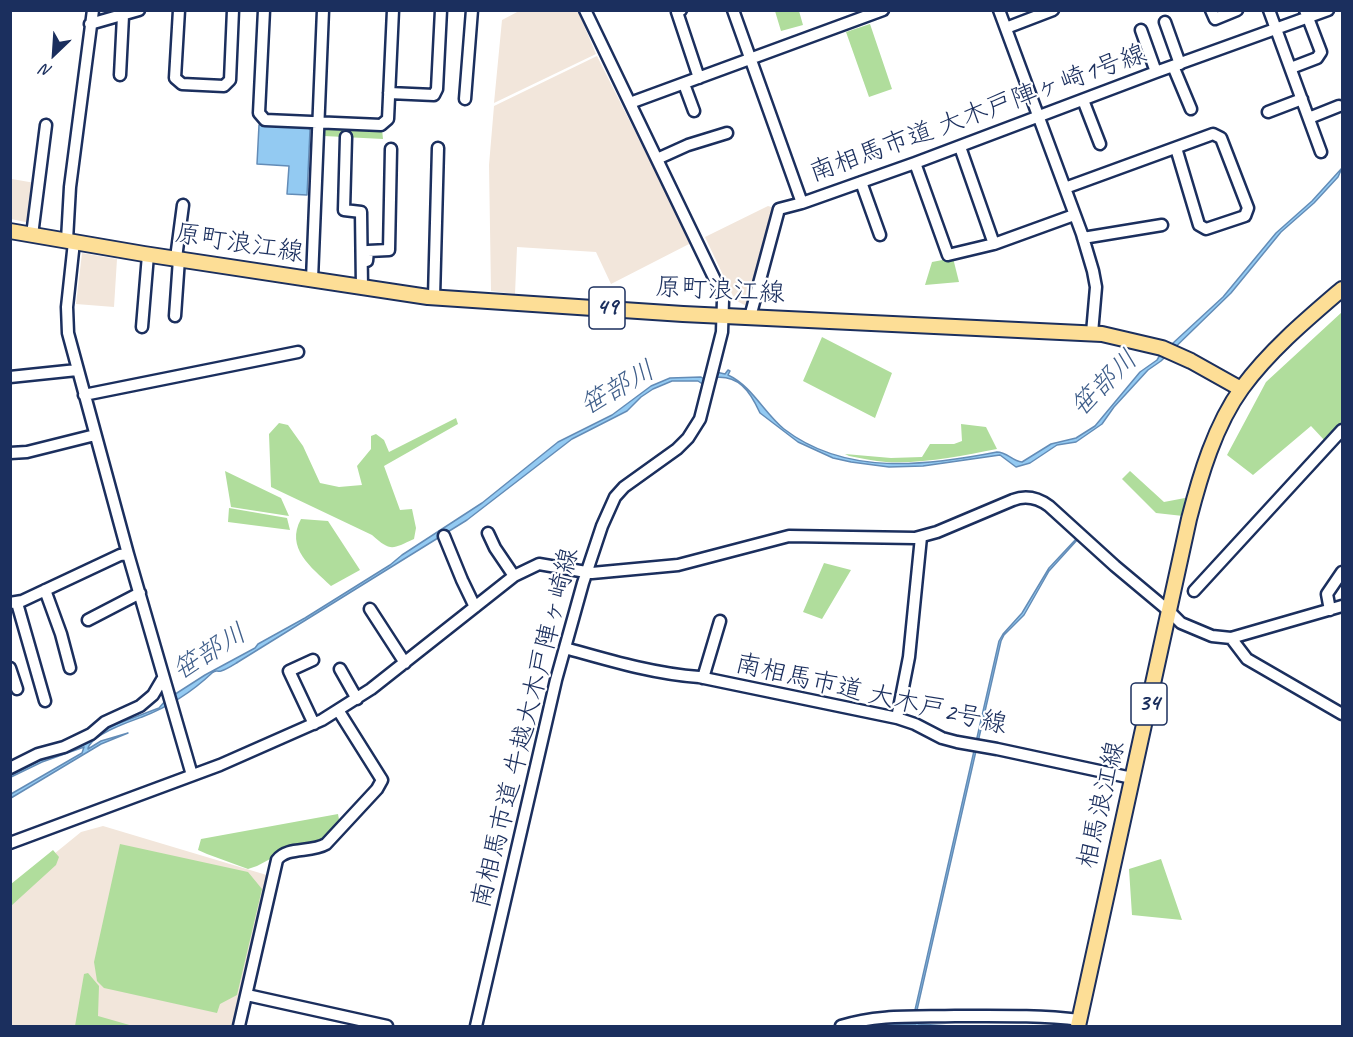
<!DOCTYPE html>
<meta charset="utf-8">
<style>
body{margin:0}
#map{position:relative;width:1353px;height:1037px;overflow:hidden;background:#fff;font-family:Caveat,sans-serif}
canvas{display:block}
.frame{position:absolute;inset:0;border:12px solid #1b2f5e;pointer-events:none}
.north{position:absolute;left:24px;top:24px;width:60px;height:60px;-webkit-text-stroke:4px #fff;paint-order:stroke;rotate:205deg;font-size:16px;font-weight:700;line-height:24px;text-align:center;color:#1b2f5e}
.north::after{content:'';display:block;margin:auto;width:21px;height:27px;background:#1b2f5e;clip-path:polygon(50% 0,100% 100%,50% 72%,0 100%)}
</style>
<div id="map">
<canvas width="1353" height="1037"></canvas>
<div class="frame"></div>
<div class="north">N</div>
</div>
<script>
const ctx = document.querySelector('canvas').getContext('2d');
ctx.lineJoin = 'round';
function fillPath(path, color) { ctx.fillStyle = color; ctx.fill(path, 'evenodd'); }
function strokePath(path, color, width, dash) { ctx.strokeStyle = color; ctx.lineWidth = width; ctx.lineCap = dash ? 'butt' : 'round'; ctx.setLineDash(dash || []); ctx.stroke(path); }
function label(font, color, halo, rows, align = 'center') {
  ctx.font = font + ' Caveat,"Klee One",sans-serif'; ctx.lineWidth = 4.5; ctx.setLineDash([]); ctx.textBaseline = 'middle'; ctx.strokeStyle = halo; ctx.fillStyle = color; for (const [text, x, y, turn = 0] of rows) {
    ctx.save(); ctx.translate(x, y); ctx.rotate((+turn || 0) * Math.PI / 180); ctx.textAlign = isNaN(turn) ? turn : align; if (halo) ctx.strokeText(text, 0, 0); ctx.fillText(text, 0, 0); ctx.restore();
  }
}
const built = new Path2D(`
 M 519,11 L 578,11 L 596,54 L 494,103 L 502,20 Z
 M 597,56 L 691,243 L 611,284 L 596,252 L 517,247 L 515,294 L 491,291 L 489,165 L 494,106 Z
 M 12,179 L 35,183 L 30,223 L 11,219 Z
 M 768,206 L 775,208 L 750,308 L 737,301 L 733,296 L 705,237 Z
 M 82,253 L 117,259 L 114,307 L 76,304 Z
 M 103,826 L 270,876 L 236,1026 L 11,1026 L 11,889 L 81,832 Z`);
const green = new Path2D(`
 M 775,11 L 799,11 L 803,25 L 781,31 Z
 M 870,24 L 892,89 L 869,97 L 846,32 Z
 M 329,126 L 382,129 L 383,139 L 324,136 L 324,130 Z
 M 953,258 L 959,282 L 925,285 L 932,262 Z
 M 1342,312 L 1342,423 L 1326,442 L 1311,426 L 1253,475 L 1227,455 L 1266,382 Z
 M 822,337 L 892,373 L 875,418 L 803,381 Z
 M 456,418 L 458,424 L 384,466 L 400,510 L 412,509 L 416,528 L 414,539 C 392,549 391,552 372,535 L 271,487 L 269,434 L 279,423 L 288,425 L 303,446 L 320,483 L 339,487 L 362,485 L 357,466 L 371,449 L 371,436 L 376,434 L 384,440 L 389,452 Z
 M 961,424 L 986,427 L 997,449 C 961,456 923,464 886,462 C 874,461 861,458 849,456 L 845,454 L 891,458 L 922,457 L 930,444 L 954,444 L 962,441 Z
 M 225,471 L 281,498 L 289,516 L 231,507 Z
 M 1130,471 L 1164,502 L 1185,498 L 1183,516 L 1156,513 L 1122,479 Z
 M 229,508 L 287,518 L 290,530 L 228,522 Z
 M 301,519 L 328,521 L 360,570 L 331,586 C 311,567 285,548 301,519 Z
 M 824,563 L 851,570 L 822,619 L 803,612 Z
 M 338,814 L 340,825 L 325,842 L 287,850 L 257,866 L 248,869 L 207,854 L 198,850 L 201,839 Z
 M 120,844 L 248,872 L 262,889 L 237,995 L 220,1004 L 217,1013 L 104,988 L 97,981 L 94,962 Z
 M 53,850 L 59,857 L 56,865 L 11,906 L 11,884 Z
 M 1161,859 L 1182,920 L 1132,915 L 1129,869 Z
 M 88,973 L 99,986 L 98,1016 L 133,1026 L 75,1026 L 84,974 Z`);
const water = new Path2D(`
 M 259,125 L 308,127 L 310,130 L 307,195 L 287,194 L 289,166 L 257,164 Z
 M 1342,168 L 1338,177 L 1314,203 L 1281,232 L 1231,293 L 1161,361 L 1148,370 L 1114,407 L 1102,424 L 1076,442 L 1057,445 L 1030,463 L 1016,467 L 1000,455 L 923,466 L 889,467 L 851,462 L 833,458 L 798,442 L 760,413 C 750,391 738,373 711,378 L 704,385 L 698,381 L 672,381 L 653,389 L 641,397 L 627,411 L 572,439 L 467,520 L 238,662 C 233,665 227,669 221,671 C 216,672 217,669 212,673 C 192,692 168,707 142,717 C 128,722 90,735 88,749 L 101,741 L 128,733 L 101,744 L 11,798 L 11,794 L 82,753 L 84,747 L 42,762 L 11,777 L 11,775 L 39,761 L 66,751 L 114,725 L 159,708 L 166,700 L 205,675 L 255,648 L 258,644 L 305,618 L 390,565 L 402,555 L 482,503 L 558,442 L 612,415 L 651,386 L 670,378 L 701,377 L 704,379 L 716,372 L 725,374 L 728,370 L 730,371 L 728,375 C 752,386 764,413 784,429 C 845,476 926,466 997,452 C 1007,452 1012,461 1022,462 L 1051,444 L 1076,438 L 1095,426 L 1140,372 L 1157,360 L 1160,355 L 1223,297 L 1276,233 L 1312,201 Z
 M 1077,538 L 1078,539 L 1049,571 L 1024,615 L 1004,635 L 1001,641 L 917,1010 L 918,1024 L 950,1026 L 881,1026 L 886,1024 L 916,1024 L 915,1010 L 999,641 L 1003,634 L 1022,613 L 1049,568 Z`);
const minor = new Path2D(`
 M 179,10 L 175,78 L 182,84 L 224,86 L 230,80 L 233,10
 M 264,10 L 259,113 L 265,120 L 381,125 L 388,119 L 393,10
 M 681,10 L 677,12 L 699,78
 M 733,10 L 802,203 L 915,163 L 1156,72 L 1328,10
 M 999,10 L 1082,234 L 1093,271 L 1096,287 L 1092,333
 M 1211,10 L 1215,19 L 1237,10
 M 1269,10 L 1321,152
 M 1165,22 L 1180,64
 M 90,24 L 139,10
 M 1006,28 L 1053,10
 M 1141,30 L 1156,72
 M 1173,66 L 1191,109
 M 1291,68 L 1317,58 L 1321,52 L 1305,10
 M 120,75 L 123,16
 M 684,84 L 694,111
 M 389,93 L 434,95 L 437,89 L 441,10
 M 465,99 L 472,10
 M 1083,100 L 1100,144
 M 630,103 L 883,10
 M 1268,112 L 1302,99
 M 1309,118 L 1339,106
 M 346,137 L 344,210 L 361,212 L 362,288
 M 657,159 L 688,145 L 727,133
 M 915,163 L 948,255 L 994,244 L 960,147
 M 861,182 L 880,235
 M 1065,188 L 1213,134 L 1221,138 L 1248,208 L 1245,216 L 1206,229 L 1199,225 L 1176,148
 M 32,235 L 46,125
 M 1083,238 L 1162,225
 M 67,240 L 70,187 L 93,10
 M 994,244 L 1074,215
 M 176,258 L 183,205
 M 367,261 L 368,251 L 389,250 L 391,149
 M 312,279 L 323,10
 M 434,297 L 438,148
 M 175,316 L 179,259
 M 750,317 L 779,209 L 802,203
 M 142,327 L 148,255
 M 10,377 L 77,370
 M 84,395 L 298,352
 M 10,453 L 27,452 L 95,435
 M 488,533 L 495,548 L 514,576
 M 444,536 L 462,580 L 475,607
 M 128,554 L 192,775
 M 45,590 L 61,634 L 70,668
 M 1194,591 L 1342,430
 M 10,603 L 22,601 L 120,555 L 128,554 L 68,333 L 67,307 L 74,242
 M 17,603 L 45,701
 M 370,609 L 405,663
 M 1330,610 L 1327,594 L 1342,572
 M 88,620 L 140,593
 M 1231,638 L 1342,606
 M 565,648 C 608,660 654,674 699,677 L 897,718 L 915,724 L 942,738 L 957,742 L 997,749 L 1132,778
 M 313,660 L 289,671 L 314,724
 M 10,668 L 17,689
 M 340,669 L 357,699
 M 703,678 L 720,621
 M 897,718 L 909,657 L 921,537
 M 10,768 L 38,754 L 64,747 L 91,734 L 105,722 L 140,706 L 153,695 L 163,678
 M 10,843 L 220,765 L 322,720 L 371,689 L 514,576 L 539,564 L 592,573 L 678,565 L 789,536 L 915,538 L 937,532 L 1013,500 C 1026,495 1038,498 1049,506 L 1115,566 L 1170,612 L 1181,623 L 1212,636 L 1231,638 L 1247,659 L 1342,714
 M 247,995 L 387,1026
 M 239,1026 L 277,860 C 287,846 311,853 326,844 L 377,789 L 382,780 L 338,710
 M 476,1026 L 556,680 L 583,583 L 602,526 L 615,497 L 624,487 L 677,449 L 688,438 L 700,419 L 722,332 L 723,300 L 717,284 L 585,10
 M 841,1026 C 878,1014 917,1017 955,1016 C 997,1016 1038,1015 1080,1020`);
const major = new Path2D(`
 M 10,231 L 144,254 L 428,297 L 683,314 L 1102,334 L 1162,348 L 1191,361 L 1241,389
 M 1078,1026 L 1189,519 C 1200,476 1215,425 1242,388 C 1270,350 1307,319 1342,289`);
const shields = [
 [607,308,36],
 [1149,704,36]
];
const shieldNames = [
 ["49",607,308],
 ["34",1149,704]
];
const streetNames = [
 ["南相馬市道 大木戸陣ヶ崎1号線",978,114,-20],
 ["原町浪江線",239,244,9],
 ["原町浪江線",720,291,3],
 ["南相馬市道 大木戸2号線",871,695,13],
 ["南相馬市道 牛越大木戸陣ヶ崎線",526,728,-76],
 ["相馬浪江線",1102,805,-77]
];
const waterNames = [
 ["笹部川",1105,384,-45],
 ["笹部川",618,389,-30],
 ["笹部川",210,653,-32]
];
fillPath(built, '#f2e6db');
fillPath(green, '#b0dd9c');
fillPath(water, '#93caf2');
strokePath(water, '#638cb7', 1.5);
strokePath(minor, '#1b2f5e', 15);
strokePath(major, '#1b2f5e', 18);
strokePath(minor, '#fff', 10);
strokePath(major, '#fdde96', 14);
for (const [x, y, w] of shields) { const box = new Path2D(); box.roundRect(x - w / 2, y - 21, w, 42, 4.5); ctx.fillStyle = '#fff'; ctx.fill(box); strokePath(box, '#1b2f5e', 1.5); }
label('bold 24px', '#1b2f5e', null, shieldNames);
label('26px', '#1b2f5e', '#fff', streetNames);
label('italic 27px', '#3f5e8a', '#fff', waterNames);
</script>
